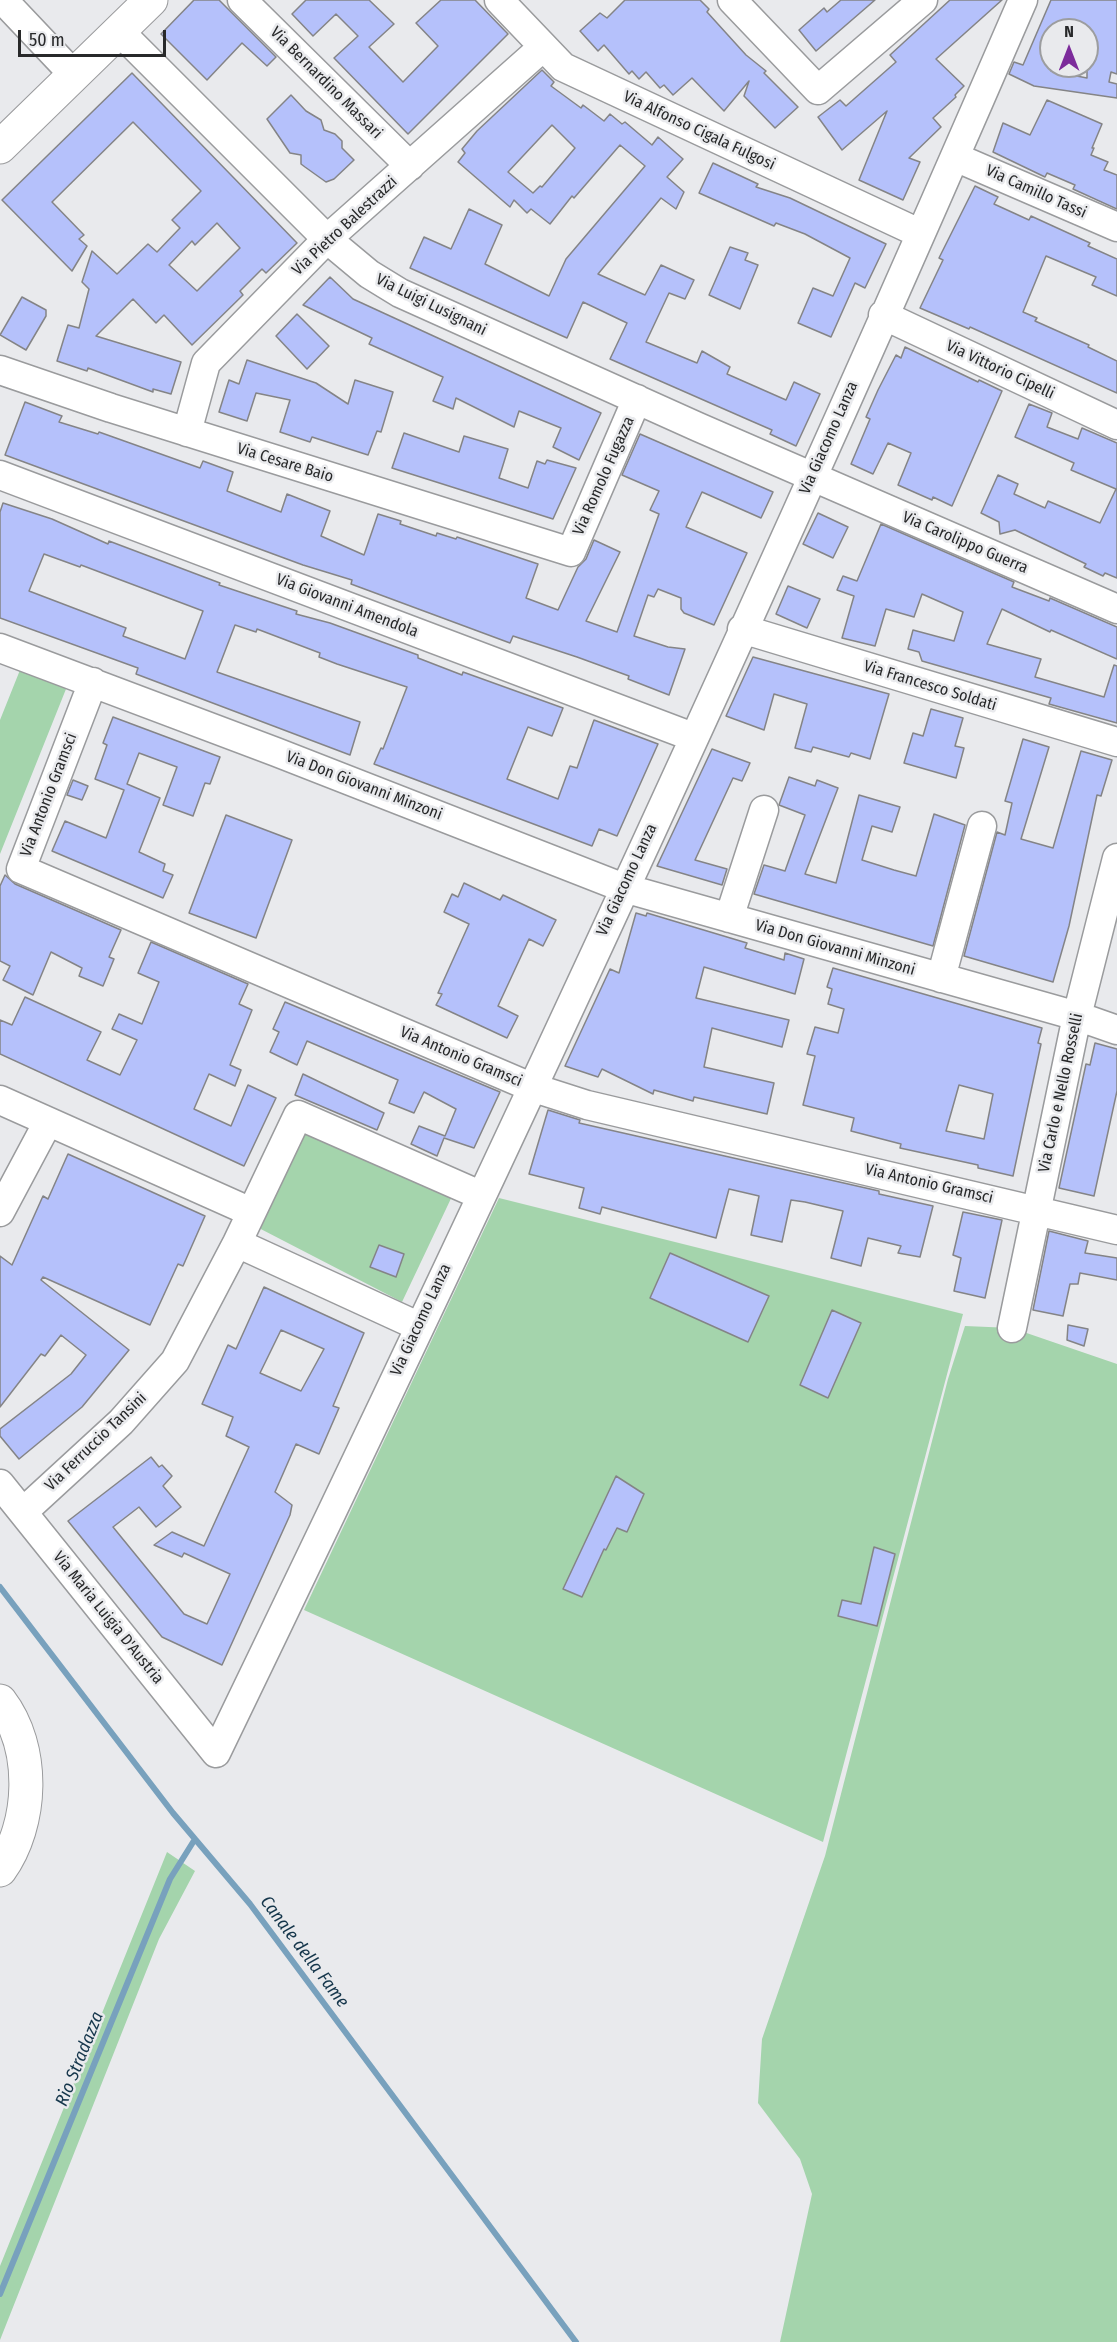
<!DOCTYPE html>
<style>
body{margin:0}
#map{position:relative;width:1117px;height:2342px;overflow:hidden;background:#e9eaed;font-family:"Fira Sans Condensed",sans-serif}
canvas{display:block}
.north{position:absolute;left:1039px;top:18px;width:60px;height:60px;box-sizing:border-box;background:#e9eaed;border:2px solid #9c9d9f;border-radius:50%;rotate:0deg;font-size:16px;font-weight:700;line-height:24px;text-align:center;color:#28292a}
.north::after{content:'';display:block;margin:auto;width:21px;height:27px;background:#7c2b9b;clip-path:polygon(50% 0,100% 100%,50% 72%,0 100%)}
.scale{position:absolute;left:18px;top:30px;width:148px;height:27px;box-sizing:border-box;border:3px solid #28292a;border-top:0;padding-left:8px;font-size:18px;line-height:21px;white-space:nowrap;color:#28292a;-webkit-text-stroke:4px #e9eaed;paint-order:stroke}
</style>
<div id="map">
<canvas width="1117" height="2342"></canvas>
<div class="north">N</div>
<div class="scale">50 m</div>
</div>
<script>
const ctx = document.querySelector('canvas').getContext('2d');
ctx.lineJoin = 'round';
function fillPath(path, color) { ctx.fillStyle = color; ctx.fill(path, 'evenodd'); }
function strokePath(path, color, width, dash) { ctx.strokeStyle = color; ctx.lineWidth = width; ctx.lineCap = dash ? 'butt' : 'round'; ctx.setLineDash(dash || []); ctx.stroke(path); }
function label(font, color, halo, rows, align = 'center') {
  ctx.font = font + ' "Fira Sans Condensed",sans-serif'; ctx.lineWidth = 5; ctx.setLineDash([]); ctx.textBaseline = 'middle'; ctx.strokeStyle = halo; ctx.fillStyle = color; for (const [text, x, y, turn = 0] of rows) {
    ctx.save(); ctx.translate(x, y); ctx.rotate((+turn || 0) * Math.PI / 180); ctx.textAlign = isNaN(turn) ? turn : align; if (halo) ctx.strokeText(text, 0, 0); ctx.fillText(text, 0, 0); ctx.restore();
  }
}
const green = new Path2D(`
 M 22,665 L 68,684 L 0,854 L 0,720 Z
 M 300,1123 L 455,1190 L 402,1302 L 253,1225 Z
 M 499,1198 L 963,1314 L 823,1842 L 304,1610 Z
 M 965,1326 L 1012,1328 L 1117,1364 L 1117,2342 L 780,2342 L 812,2194 L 800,2159 L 758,2103 L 762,2039 L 825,1856 L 948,1379 Z
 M 167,1852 L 195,1871 L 159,1939 L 0,2340 L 0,2266 Z`);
const stream = new Path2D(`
 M 0,1587 L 173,1813 L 250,1904 L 576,2342
 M 0,2294 L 170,1879 L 195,1839`);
const building = new Path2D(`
 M 194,0 L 219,0 L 276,57 L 267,66 L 242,43 L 207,80 L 161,34 Z
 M 306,0 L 369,0 L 394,24 L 369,47 L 403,82 L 438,46 L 416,23 L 441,0 L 475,0 L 508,34 L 408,134 L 334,58 L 358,36 L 336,14 L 313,36 L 292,14 Z
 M 625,0 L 700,0 L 709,9 L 707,12 L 746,55 L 766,71 L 764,73 L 798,107 L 775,128 L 744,96 L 749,81 L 724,111 L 692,78 L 673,95 L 664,85 L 660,88 L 646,72 L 639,79 L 632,71 L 629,74 L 604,45 L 598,51 L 580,31 L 600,13 L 607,18 Z
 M 841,0 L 875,0 L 816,51 L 799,30 L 824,8 L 827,12 Z
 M 950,0 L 1002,0 L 936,59 L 964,86 L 955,95 L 956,97 L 933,118 L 941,127 L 909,158 L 920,162 L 903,200 L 859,180 L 887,111 L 842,150 L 818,117 L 840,100 L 846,106 L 896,62 L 890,55 Z
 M 1051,0 L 1117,0 L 1117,74 L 1111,72 L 1109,82 L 1117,84 L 1117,98 L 1034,86 L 1009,74 L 1014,62 L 1023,65 ZM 1051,30 L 1087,30 L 1087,78 L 1051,71 Z
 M 542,70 L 554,82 L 551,86 L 581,108 L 583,105 L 604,121 L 610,114 L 622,124 L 625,122 L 652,145 L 658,137 L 683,159 L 667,177 L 684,192 L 676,209 L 661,198 L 598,274 L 645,295 L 661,265 L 694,280 L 685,299 L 669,293 L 646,342 L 697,363 L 702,351 L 730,367 L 727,374 L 786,400 L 794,382 L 820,394 L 796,446 L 770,434 L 772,430 L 749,420 L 610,359 L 627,323 L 583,302 L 567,338 L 410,268 L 424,237 L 451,249 L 469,209 L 502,225 L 485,264 L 549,296 L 566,259 L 645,166 L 620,145 L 574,198 L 572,196 L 550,224 L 531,209 L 527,213 L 514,200 L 510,207 L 458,162 L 465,153 L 462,149 L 477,131 ZM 552,125 L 575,148 L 542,187 L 540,186 L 533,193 L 508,172 Z
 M 132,73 L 297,243 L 266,273 L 262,269 L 240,291 L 243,295 L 192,345 L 164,315 L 156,323 L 133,299 L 96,336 L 181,362 L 171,394 L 153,389 L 153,392 L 88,368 L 87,371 L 57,361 L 68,325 L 79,328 L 89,289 L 82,282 L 92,251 L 117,274 L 148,244 L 157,252 L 180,228 L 172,220 L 201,191 L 133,122 L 52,202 L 84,235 L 79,239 L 87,246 L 72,271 L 2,200 ZM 217,223 L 240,248 L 197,291 L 169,265 L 192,241 L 195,245 Z
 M 291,95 L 306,111 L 321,120 L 324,130 L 335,134 L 342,141 L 342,148 L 354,160 L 334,179 L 326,182 L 305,167 L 301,164 L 301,155 L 290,153 L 267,119 Z
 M 1047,100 L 1102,124 L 1092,148 L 1094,148 L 1091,155 L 1108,162 L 1104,170 L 1117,175 L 1117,209 L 1073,189 L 1075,185 L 1047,173 L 1045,177 L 993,152 L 1003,123 L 1030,135 Z
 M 713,163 L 758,184 L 756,187 L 790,198 L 886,244 L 865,288 L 855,283 L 831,337 L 798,323 L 813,288 L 833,296 L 850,258 L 805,234 L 776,223 L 774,226 L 699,193 Z
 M 975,186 L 998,197 L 994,204 L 1029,220 L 1031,216 L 1090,243 L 1088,246 L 1117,259 L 1117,296 L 1092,285 L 1096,277 L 1046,256 L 1023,312 L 1037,318 L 1035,321 L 1089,345 L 1088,347 L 1117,361 L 1117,393 L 970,327 L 969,329 L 920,308 L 943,260 L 939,258 Z
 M 730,247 L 748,253 L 745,260 L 758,265 L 740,309 L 709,295 Z
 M 330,277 L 353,299 L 601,413 L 579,460 L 553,447 L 561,428 L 519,411 L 514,427 L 456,398 L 453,409 L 433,401 L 443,377 L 369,344 L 372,338 L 303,305 Z
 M 22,297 L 46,310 L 46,316 L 26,350 L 0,335 Z
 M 297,314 L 329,346 L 307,369 L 276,336 Z
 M 905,347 L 978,382 L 979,380 L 1002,391 L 952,506 L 933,497 L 932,500 L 898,485 L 911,453 L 888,443 L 873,474 L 851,464 L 870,419 L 866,417 L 878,390 L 896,355 L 901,358 Z
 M 247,360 L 316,383 L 348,404 L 355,380 L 393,392 L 381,432 L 377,431 L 368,455 L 312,437 L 310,442 L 280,432 L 290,400 L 256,393 L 247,421 L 219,412 L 229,380 L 239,384 Z
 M 25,402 L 62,416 L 59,422 L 98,434 L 99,432 L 200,468 L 203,461 L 233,472 L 227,491 L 281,512 L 287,494 L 330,511 L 321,536 L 364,555 L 378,514 L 401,521 L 400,524 L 436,536 L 437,533 L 456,539 L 457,537 L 538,564 L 526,598 L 558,610 L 578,567 L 586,559 L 594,540 L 620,552 L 586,621 L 617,632 L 659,514 L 650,510 L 659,491 L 622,475 L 640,434 L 773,492 L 761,518 L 702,492 L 686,527 L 747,553 L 714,625 L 684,613 L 681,609 L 681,598 L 658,589 L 654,597 L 648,595 L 634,636 L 668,647 L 685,649 L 669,695 L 628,679 L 629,676 L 577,657 L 513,636 L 510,643 L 351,584 L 352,580 L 303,565 L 5,455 Z
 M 1029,404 L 1052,413 L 1047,427 L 1078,439 L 1082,428 L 1117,443 L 1117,578 L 1105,573 L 1103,576 L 1084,567 L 1086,564 L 1015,530 L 1000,534 L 999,522 L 981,513 L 998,475 L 1018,484 L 1014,494 L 1045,508 L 1048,501 L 1100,523 L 1116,489 L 1071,470 L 1074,463 L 1015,437 Z
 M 404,433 L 459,452 L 464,436 L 508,449 L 499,478 L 528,488 L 537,461 L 545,464 L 547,460 L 576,468 L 553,519 L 392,468 Z
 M 3,503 L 52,519 L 108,544 L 109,541 L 220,583 L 219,585 L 297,611 L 296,614 L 330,623 L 418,655 L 418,658 L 462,675 L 463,672 L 563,708 L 552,736 L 528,727 L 507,779 L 558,799 L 570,766 L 577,768 L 594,720 L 658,744 L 617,836 L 599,829 L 592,846 L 374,764 L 381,748 L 383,749 L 407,687 L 337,664 L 319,657 L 320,653 L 257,629 L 256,632 L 235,625 L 217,672 L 360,722 L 350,755 L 136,674 L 138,668 L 0,618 L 0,512 ZM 44,554 L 80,567 L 81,565 L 203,611 L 185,659 L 123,636 L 126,628 L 29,591 Z
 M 818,513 L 848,527 L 833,558 L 803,544 Z
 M 881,524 L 1014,582 L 1012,587 L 1049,601 L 1050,598 L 1117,627 L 1117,659 L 1051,630 L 1050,632 L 1002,609 L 987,644 L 1041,659 L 1035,677 L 1104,697 L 1114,665 L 1117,666 L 1117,723 L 1049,704 L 1051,698 L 922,661 L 919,652 L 908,649 L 913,630 L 954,641 L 963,612 L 922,594 L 914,617 L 886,609 L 875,646 L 842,638 L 854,596 L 837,590 L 843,576 L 857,581 Z
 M 788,586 L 820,599 L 807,628 L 776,614 Z
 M 753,657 L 889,694 L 870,759 L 851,753 L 849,757 L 813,747 L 811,752 L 795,748 L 807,704 L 774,694 L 764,730 L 726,716 Z
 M 931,709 L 963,718 L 955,746 L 964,748 L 956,778 L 904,763 L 913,733 L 923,736 Z
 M 113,717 L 220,757 L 210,784 L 205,783 L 193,816 L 163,805 L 177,767 L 139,753 L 127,784 L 160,798 L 139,852 L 165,864 L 163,871 L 173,875 L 163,898 L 52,851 L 65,821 L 106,838 L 124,790 L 95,779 L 107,745 L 103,743 Z
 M 1023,739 L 1049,747 L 1021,839 L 1053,848 L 1081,751 L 1112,760 L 1101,796 L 1097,795 L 1069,926 L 1053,982 L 964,956 L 997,832 L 1005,835 L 1012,803 L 1005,801 Z
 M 712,749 L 750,763 L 742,781 L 733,778 L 695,860 L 727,869 L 722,885 L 657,866 Z
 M 789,777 L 815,786 L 817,780 L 838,788 L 805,874 L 836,883 L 859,795 L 900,807 L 892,832 L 872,826 L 862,860 L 894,870 L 916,876 L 934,814 L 965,825 L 933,946 L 754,894 L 764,865 L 785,871 L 805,815 L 779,805 Z
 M 73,780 L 88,786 L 82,800 L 67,795 Z
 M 226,815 L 292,840 L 256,938 L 189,913 Z
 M 5,875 L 15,884 L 121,930 L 109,957 L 114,959 L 103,986 L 79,976 L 82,968 L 51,952 L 33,995 L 3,980 L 10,966 L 0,961 L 0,886 Z
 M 464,883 L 500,900 L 503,895 L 556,920 L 543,946 L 529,939 L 498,1006 L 518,1016 L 507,1038 L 436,1005 L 442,994 L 438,993 L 469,924 L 444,912 L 452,894 L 458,897 Z
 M 636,913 L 646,916 L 647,913 L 747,943 L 745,948 L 784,960 L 785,953 L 804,959 L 795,994 L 704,967 L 696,998 L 789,1020 L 782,1047 L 712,1028 L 704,1067 L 774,1083 L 767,1114 L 694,1097 L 693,1101 L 654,1090 L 653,1094 L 602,1069 L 598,1077 L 565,1066 L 610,969 L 619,973 Z
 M 151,942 L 248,984 L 239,1004 L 252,1010 L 230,1065 L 241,1070 L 235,1086 L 209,1074 L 194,1109 L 231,1126 L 248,1085 L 276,1098 L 244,1166 L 0,1054 L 0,1020 L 12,1025 L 25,997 L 101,1032 L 87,1060 L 120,1075 L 137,1040 L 112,1029 L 119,1014 L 142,1024 L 159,982 L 138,973 Z
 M 833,968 L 1042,1028 L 1038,1043 L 1041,1044 L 1013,1176 L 978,1168 L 978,1165 L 900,1148 L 901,1144 L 851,1131 L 854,1118 L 803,1105 L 815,1056 L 807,1054 L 815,1027 L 838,1033 L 844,1009 L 828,1004 L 832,989 L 827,987 ZM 959,1085 L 993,1094 L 984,1139 L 946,1131 Z
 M 285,1002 L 500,1092 L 474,1148 L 444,1138 L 437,1156 L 411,1144 L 419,1126 L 445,1136 L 456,1109 L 424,1092 L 414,1113 L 389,1103 L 398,1080 L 307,1041 L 297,1065 L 270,1052 L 279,1032 L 273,1029 Z
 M 1095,1043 L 1117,1049 L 1117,1091 L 1094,1196 L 1059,1188 L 1086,1064 L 1090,1065 Z
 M 303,1074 L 384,1113 L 377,1130 L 295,1095 Z
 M 548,1110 L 580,1120 L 579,1123 L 879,1191 L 879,1194 L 933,1206 L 920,1257 L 898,1253 L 901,1246 L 868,1238 L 861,1266 L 831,1258 L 843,1211 L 805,1202 L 791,1200 L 782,1242 L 751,1235 L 759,1196 L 729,1189 L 716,1238 L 602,1207 L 600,1214 L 579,1208 L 584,1188 L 529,1174 Z
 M 68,1154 L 205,1216 L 183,1266 L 178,1264 L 150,1325 L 43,1277 L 41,1280 L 129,1350 L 82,1407 L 19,1459 L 0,1436 L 0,1429 L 71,1374 L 86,1355 L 61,1335 L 45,1356 L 41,1354 L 0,1407 L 0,1256 L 12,1265 L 43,1196 L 48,1199 Z
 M 963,1212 L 1002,1220 L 985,1298 L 954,1291 L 961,1258 L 953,1255 Z
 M 1049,1231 L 1088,1241 L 1085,1253 L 1117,1258 L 1117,1280 L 1080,1273 L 1078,1284 L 1070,1284 L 1063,1316 L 1033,1310 Z
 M 379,1245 L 404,1254 L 396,1277 L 370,1267 Z
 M 670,1253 L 769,1296 L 748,1342 L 650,1298 Z
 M 264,1287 L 364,1333 L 333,1406 L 339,1408 L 319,1454 L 296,1444 L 275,1492 L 292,1505 L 290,1515 L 222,1665 L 162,1637 L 68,1521 L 151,1457 L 159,1467 L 162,1465 L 172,1476 L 163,1486 L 181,1507 L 156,1527 L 139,1507 L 113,1527 L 184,1614 L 207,1624 L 230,1574 L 184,1553 L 182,1557 L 154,1545 L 172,1532 L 204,1546 L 249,1447 L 226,1436 L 233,1417 L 202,1404 L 228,1345 L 236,1349 ZM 281,1330 L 324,1349 L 301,1391 L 260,1373 Z
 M 832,1310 L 861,1323 L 828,1398 L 800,1385 Z
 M 1068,1325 L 1088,1329 L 1084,1346 L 1067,1340 Z
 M 616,1476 L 644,1494 L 627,1532 L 617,1528 L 606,1550 L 604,1549 L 582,1597 L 563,1589 Z
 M 874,1547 L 895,1554 L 877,1626 L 838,1616 L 842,1600 L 861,1604 Z`);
const minor = new Path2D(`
 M 3,0 L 74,75
 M 242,0 L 410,166
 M 499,0 L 563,67 L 919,233
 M 732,0 L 818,90 L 923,0
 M 119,31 L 327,239 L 369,274 L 400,293 L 698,427 L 1117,609
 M 955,157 L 1117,227
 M 883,315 L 1117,425
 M 0,370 L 111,408 L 571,552 L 637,399
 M 187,432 L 206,363 L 327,239 L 543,47
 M 0,475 L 693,737
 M 742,629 L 1117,742
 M 0,648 L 276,752 L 624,888 L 1077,1016 L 1117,1030
 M 93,682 L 21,869 L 531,1087 L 587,1105 L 1117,1230
 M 729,918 L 764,810
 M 941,978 L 982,826
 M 0,1100 L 251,1212
 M 0,1212 L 48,1122
 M 237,1243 L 418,1326
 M 1012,1328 L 1077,1016 L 1117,858
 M 0,1484 L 216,1753 C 496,1174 768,590 1023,0
 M 23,1512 L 121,1422 L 175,1361 L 237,1243 L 298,1115 L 480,1195`);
const major = new Path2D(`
 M 0,147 L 151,0
 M 0,1701 C 36,1748 33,1824 0,1870`);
const streetNames = [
 ["Via Bernardino Massari",326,83,45],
 ["Via Alfonso Cigala Fulgosi",699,131,25],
 ["Via Camillo Tassi",1036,192,24],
 ["Via Pietro Balestrazzi",345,226,-43],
 ["Via Luigi Lusignani",431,305,26],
 ["Via Vittorio Cipelli",1000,370,25],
 ["Via Giacomo Lanza",829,438,-66],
 ["Via Cesare Baio",285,463,17],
 ["Via Romolo Fugazza",604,476,-66],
 ["Via Carolippo Guerra",965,543,23],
 ["Via Giovanni Amendola",347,606,21],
 ["Via Francesco Soldati",930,686,17],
 ["Via Don Giovanni Minzoni",364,786,21],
 ["Via Antonio Gramsci",49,795,-69],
 ["Via Giacomo Lanza",627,880,-65],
 ["Via Don Giovanni Minzoni",835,948,16],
 ["Via Antonio Gramsci",461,1057,23],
 ["Via Carlo e Nello Rosselli",1061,1093,-78],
 ["Via Antonio Gramsci",929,1184,13],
 ["Via Giacomo Lanza",421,1320,-65],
 ["Via Ferruccio Tansini",96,1442,-44],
 ["Via Maria Luigia D'Austria",108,1618,51]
];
const waterNames = [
 ["Canale della Fame",304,1952,53],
 ["Rio Stradazza",80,2059,-68]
];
fillPath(green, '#a4d4ac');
strokePath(stream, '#78a1bd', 6);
fillPath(building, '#b5c1fb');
strokePath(building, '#848486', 1.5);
strokePath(minor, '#9a9b9d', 31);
strokePath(major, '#9a9b9d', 35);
strokePath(minor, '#fff', 28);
strokePath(major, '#fff', 33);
label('16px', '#28292a', '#e9eaed', streetNames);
label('italic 18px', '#15364b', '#e9eaed', waterNames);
</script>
